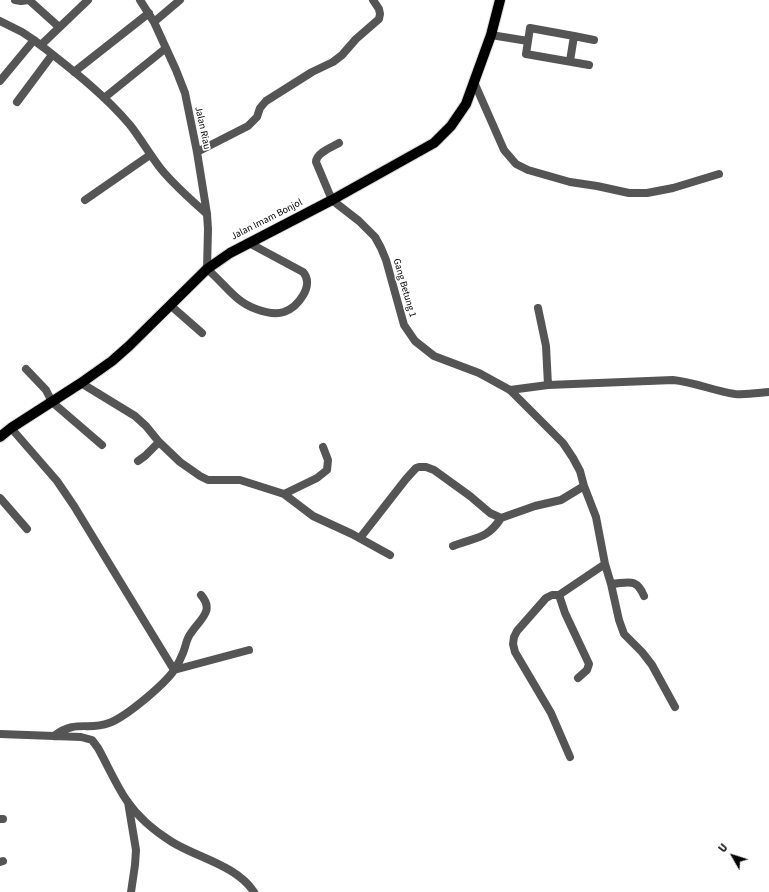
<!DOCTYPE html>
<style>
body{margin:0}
#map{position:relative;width:769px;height:892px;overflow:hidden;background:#fff;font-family:"Source Sans 3",sans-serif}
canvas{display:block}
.north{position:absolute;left:713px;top:836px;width:40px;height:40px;-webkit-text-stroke:3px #fff;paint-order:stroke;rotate:309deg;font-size:11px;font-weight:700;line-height:16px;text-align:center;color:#000}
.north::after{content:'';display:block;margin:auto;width:14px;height:18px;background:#000;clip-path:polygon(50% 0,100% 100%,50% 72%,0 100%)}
</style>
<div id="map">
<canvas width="769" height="892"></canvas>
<div class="north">U</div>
</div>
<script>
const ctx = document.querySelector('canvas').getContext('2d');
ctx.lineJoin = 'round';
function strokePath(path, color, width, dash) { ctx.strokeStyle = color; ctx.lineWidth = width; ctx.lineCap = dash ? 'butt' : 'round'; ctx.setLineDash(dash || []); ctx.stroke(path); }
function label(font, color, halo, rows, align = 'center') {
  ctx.font = font + ' "Source Sans 3",sans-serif'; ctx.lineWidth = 3.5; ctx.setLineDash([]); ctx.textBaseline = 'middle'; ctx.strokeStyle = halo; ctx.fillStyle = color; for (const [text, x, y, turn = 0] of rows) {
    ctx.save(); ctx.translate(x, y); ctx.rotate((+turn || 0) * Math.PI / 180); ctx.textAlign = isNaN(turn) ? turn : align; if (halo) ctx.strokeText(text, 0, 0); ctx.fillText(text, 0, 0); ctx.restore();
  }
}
const minor = new Path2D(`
 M 15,0 L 21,1 L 29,0
 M 29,0 L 59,27
 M 140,0 L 154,22 L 176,70 L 185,93 L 197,152 L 207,214 L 208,229 L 207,269 C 224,283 235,302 256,309 C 264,312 275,315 284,312 C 298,307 315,285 303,272 L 249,243
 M 0,21 L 22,32 L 34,40 C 67,66 102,92 130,125 C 141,139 150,155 161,169 C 175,186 191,200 207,214
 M 154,22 L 180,0
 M 491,35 L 528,41
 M 574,36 L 594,40
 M 41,45 L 88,0
 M 570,61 L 574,36 L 530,28 L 526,54 L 589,65
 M 74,72 L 149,13
 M 0,81 L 34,40
 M 474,82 L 504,150 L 516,164 L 528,170 L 570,182 L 597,186 L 629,193 L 647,193 L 673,188 L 719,174
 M 104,98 L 166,48
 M 17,102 L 52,55
 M 339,143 C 332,147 316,153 316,162 L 332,200 L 359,221 L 375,237 L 381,248 L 386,260 L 404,325 L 415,341 L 434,356 L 479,373 L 510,390 L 563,443 L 573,458 L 580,471 L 584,486 L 596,517 L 605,564 L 559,595 L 552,595 L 546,598 L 517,631 L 514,637 L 513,644 L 515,652 L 551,713 L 570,757
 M 197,152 L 248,126 L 257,117 L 260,108 L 266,101 L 312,72 L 333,62 L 342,55 L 356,39 L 379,19 L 380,14 L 379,9 L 373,0
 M 85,200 L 150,155
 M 170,305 L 202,333
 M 538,308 L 546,346 L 548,385
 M 26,369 L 46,390 L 52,402 L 102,445
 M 81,383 L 135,416 L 146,426 L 159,442 L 180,462 L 200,476 L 208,480 L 240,480 L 284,494 L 313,516 L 352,534 L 390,555
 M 510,390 L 548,385 L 673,380 C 694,382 714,391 735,394 C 746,395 758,393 769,392
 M 11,428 L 57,481 L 74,506 L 174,670 L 249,650
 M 138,461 L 145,456 L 159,442
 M 284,494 L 317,478 L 327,470 L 328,460 L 323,447
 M 0,498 L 27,529
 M 360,538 L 406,479 L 416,468 L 419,467 L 426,467 L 434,470 L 470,496 L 490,513 L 501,518 L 535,506 L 561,500 L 584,486
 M 453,546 C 475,537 487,540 501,518
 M 605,564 L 611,584 C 628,583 636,577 644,596
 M 611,584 L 619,620 L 624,634 L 642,652 L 652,665 L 675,707
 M 559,595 L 565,613 L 589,664 L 587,670 L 578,678
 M 0,734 L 81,737 L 92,740 L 98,748 C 108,766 116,785 127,801 C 138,817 156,832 172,842 C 198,858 236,865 254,892
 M 54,736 C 76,719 88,731 109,723 C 126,717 165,684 175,669 C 178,664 181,658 183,653 C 186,646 186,639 191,633 C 200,619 215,611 201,595
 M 128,802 L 136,850 L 135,865 L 131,892
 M 0,819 L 3,819
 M 0,862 L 3,861`);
const major = new Path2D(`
 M 0,437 L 11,428 L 81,383 L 112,361 L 129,346 L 207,269 L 230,253 L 332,200 L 434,143 L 451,126 L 466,104 L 491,35 L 500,0`);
const streetNames = [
 ["Jalan Riau",202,128,78],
 ["Jalan Imam Bonjol",267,220,-27],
 ["Gang Betung 1",404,288,74]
];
strokePath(major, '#dbdbdb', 12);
strokePath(minor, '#555', 8);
strokePath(major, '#000', 10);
label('10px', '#000', '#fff', streetNames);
</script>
